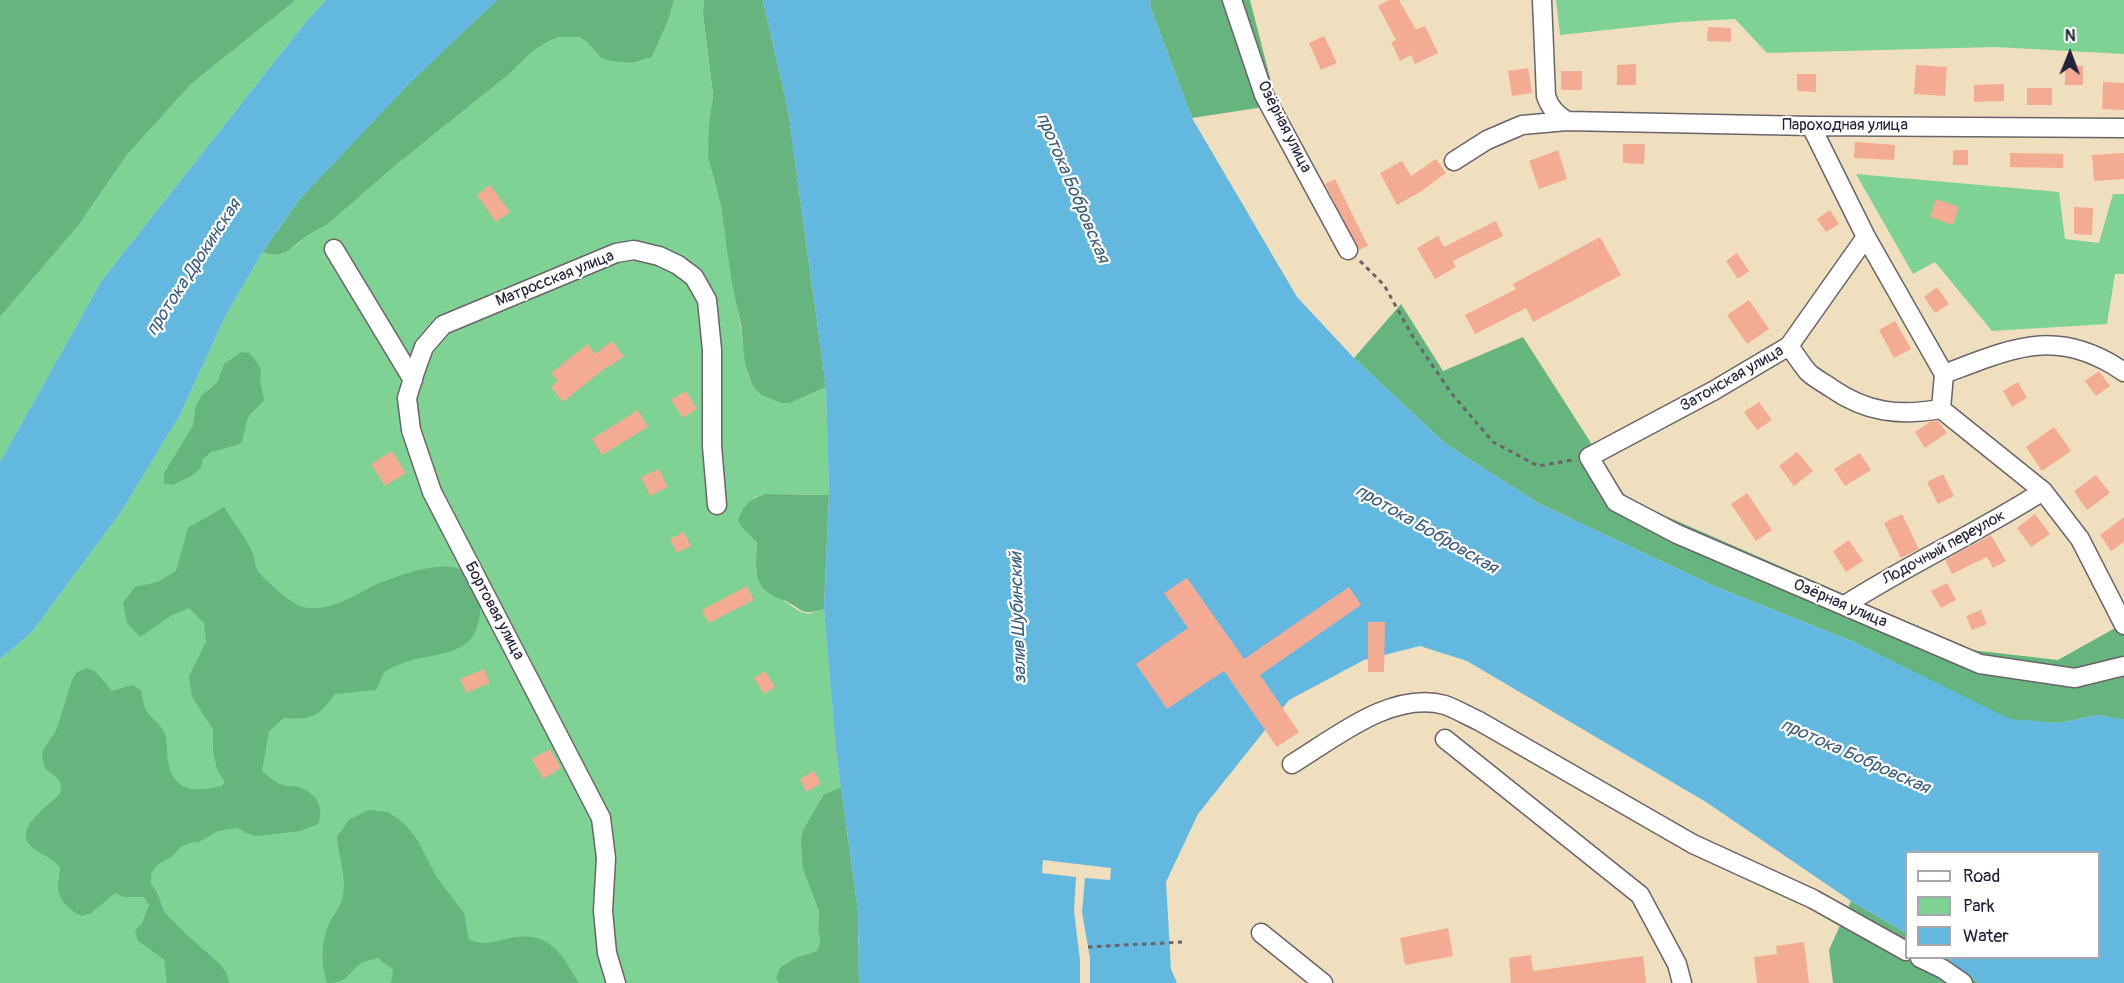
<!DOCTYPE html>
<meta charset="utf-8">
<style>
body{margin:0}
#map{position:relative;width:2124px;height:983px;overflow:hidden;background:#f0dfbf;font-family:Pangolin,sans-serif}
canvas{display:block}
.legend{position:absolute;left:1905px;top:851px;width:195px;height:108px;box-sizing:border-box;background:#fff;border:2px solid #a7a7b1;margin:0;padding:8px 10px;list-style:none;font-size:18px;color:#22223b}
.legend li{display:flex;align-items:center;gap:12px;height:30px}
.legend b{width:30px;border:2px solid #a7a7b1}
.north{position:absolute;left:2040px;top:24px;width:60px;height:60px;-webkit-text-stroke:4px #fff;paint-order:stroke;rotate:1deg;font-size:16px;font-weight:700;line-height:24px;text-align:center;color:#22223b}
.north::after{content:'';display:block;margin:auto;width:21px;height:27px;background:#22223b;clip-path:polygon(50% 0,100% 100%,50% 72%,0 100%)}
</style>
<div id="map">
<canvas width="2124" height="983"></canvas>
<ul class="legend">
<li><b style="height:8px;background:#fff"></b>Road</li>
<li><b style="height:16px;background:#7ed294"></b>Park</li>
<li><b style="height:16px;background:#63b8df"></b>Water</li>
</ul>
<div class="north">N</div>
</div>
<script>
const ctx = document.querySelector('canvas').getContext('2d');
ctx.lineJoin = 'round';
function fillPath(path, color) { ctx.fillStyle = color; ctx.fill(path, 'evenodd'); }
function strokePath(path, color, width, dash) { ctx.strokeStyle = color; ctx.lineWidth = width; ctx.lineCap = dash ? 'butt' : 'round'; ctx.setLineDash(dash || []); ctx.stroke(path); }
function label(font, color, halo, rows, align = 'center') {
  ctx.font = font + ' Pangolin,sans-serif'; ctx.lineWidth = 4.5; ctx.setLineDash([]); ctx.textBaseline = 'middle'; ctx.strokeStyle = halo; ctx.fillStyle = color; for (const [text, x, y, turn = 0] of rows) {
    ctx.save(); ctx.translate(x, y); ctx.rotate((+turn || 0) * Math.PI / 180); ctx.textAlign = isNaN(turn) ? turn : align; if (halo) ctx.strokeText(text, 0, 0); ctx.fillText(text, 0, 0); ctx.restore();
  }
}
const green = new Path2D(`
 M 296,0 L 326,0 L 305,23 L 102,280 L 0,462 L 0,317 L 78,226 L 127,155 L 191,84 Z
 M 674,0 L 704,0 L 703,13 L 713,95 L 709,124 L 713,177 L 721,207 L 748,373 L 751,382 L 763,396 L 781,403 L 790,403 L 826,387 L 829,495 L 765,494 L 755,497 L 741,511 L 743,529 L 757,543 L 756,572 L 774,596 L 783,600 L 799,611 L 808,614 L 824,609 L 836,751 L 841,787 L 823,795 L 804,828 L 803,870 L 819,911 L 818,931 L 820,941 L 817,951 L 797,957 L 776,977 L 779,983 L 0,983 L 0,659 L 32,632 L 121,512 L 180,415 L 225,317 L 262,253 L 277,255 L 295,246 L 310,234 L 328,224 L 396,165 L 508,75 L 533,51 L 549,41 L 559,37 L 579,37 L 587,42 L 601,58 L 632,63 L 652,57 L 668,21 Z
 M 1556,0 L 2124,0 L 2124,54 L 1995,47 L 1767,53 L 1735,19 L 1680,22 L 1560,35 Z
 M 1856,174 L 2059,192 L 2065,239 L 2099,243 L 2113,194 L 2124,194 L 2124,274 L 2115,274 L 2107,324 L 1992,331 L 1935,262 L 1913,274 Z`);
const forest = new Path2D(`
 M 0,0 L 296,0 L 191,84 L 127,155 L 78,226 L 0,317 Z
 M 497,0 L 674,0 L 668,21 L 652,57 L 632,63 L 611,61 L 601,58 L 587,42 L 579,37 L 559,37 L 549,41 L 533,51 L 508,75 L 396,165 L 328,224 L 310,234 L 286,252 L 277,255 L 262,253 L 298,201 L 410,82 Z
 M 704,0 L 763,0 L 788,110 L 826,387 L 790,403 L 781,403 L 763,396 L 756,390 L 751,382 L 745,363 L 741,325 L 732,283 L 721,207 L 708,156 L 709,124 L 713,95 L 703,13 Z
 M 1150,0 L 1250,0 L 1277,105 L 1192,118 L 1151,9 Z
 M 1401,304 L 1443,371 L 1523,337 L 1627,499 L 1971,650 L 2058,660 L 2124,623 L 2124,720 L 2098,715 L 2059,723 L 2010,720 L 1854,642 L 1714,586 L 1538,503 L 1446,444 L 1354,358 Z
 M 241,352 L 250,353 L 261,369 L 260,380 L 264,400 C 260,406 254,409 250,415 C 243,424 247,433 240,444 L 211,452 L 203,459 L 200,469 L 193,475 L 173,485 L 164,483 L 164,473 L 193,426 L 196,405 L 202,395 L 217,383 L 224,364 Z
 M 765,494 L 829,495 L 824,609 C 802,616 804,611 786,601 C 781,599 776,598 772,595 C 752,584 756,563 757,543 L 743,529 L 738,520 C 742,506 751,498 765,494 Z
 M 224,507 C 233,522 246,537 253,554 C 255,559 255,566 258,571 C 263,579 291,603 300,606 C 327,615 354,595 377,584 C 397,576 447,557 464,572 C 474,582 480,593 480,608 C 479,661 435,650 400,664 C 394,666 389,669 384,672 L 376,690 L 335,694 C 318,717 312,720 284,718 L 269,731 L 262,772 C 269,776 275,783 283,785 C 289,787 296,785 302,788 C 318,795 324,809 318,824 L 300,831 L 256,836 L 246,833 L 237,828 L 218,831 L 199,842 L 190,843 L 181,847 L 174,855 L 157,865 L 151,874 L 151,884 L 157,892 L 164,912 L 187,935 L 220,964 L 227,974 L 229,983 L 167,983 L 164,959 L 138,941 L 135,931 L 142,923 L 149,905 L 144,897 L 124,897 L 115,893 L 91,913 L 82,916 C 70,911 59,901 58,887 C 58,881 60,874 60,867 C 52,858 42,855 33,848 C 10,828 50,807 61,792 L 60,781 L 45,768 L 42,757 L 44,748 L 56,731 L 72,680 L 77,672 L 87,668 L 96,672 L 112,691 L 132,685 L 141,690 C 142,696 143,703 145,708 C 149,718 161,723 165,734 C 168,744 166,756 169,766 C 176,794 201,791 222,786 L 225,782 L 217,769 L 213,750 L 213,729 L 192,697 L 189,676 L 206,642 L 204,623 L 189,608 L 172,615 L 140,637 L 127,623 L 123,603 L 135,587 L 158,582 L 176,571 L 188,528 Z
 M 841,787 L 858,911 L 859,983 L 779,983 L 776,978 L 780,968 L 797,957 L 817,951 L 820,941 L 818,931 L 819,911 L 803,870 L 801,839 L 804,828 L 823,795 Z
 M 369,810 L 388,812 L 405,824 L 418,841 L 437,878 L 464,913 L 469,940 C 492,946 489,942 511,938 C 550,930 561,954 579,983 L 391,983 L 393,970 L 378,958 C 373,960 364,961 360,964 C 346,974 348,983 327,983 C 320,962 321,940 331,920 C 335,913 342,904 343,895 C 347,877 338,855 337,836 L 350,819 Z
 M 1851,901 L 1906,933 L 1906,958 L 1946,958 L 1979,983 L 1833,983 L 1829,950 Z`);
const water = new Path2D(`
 M 326,0 L 497,0 L 410,83 L 298,201 L 262,253 L 225,317 L 180,415 L 121,512 L 32,632 L 0,659 L 0,462 L 102,280 L 305,23 Z
 M 763,0 L 1150,0 L 1151,9 L 1192,118 L 1297,297 L 1354,358 L 1446,444 L 1538,503 L 1714,586 L 1854,642 L 2010,719 L 2059,723 L 2098,715 L 2124,720 L 2124,983 L 1979,983 L 1946,958 L 2098,958 L 2098,852 L 1906,852 L 1906,933 L 1851,901 L 1706,802 L 1467,661 L 1420,646 L 1364,660 L 1289,700 L 1198,814 L 1166,882 L 1171,969 L 1177,983 L 859,983 L 858,911 L 836,751 L 824,609 L 829,495 L 826,387 L 788,110 Z`);
const pier = new Path2D(`
 M 1043,860 L 1111,868 L 1110,880 L 1085,878 L 1082,912 L 1090,958 L 1090,983 L 1080,983 L 1080,960 L 1074,911 L 1076,877 L 1042,873 Z`);
const building = new Path2D(`
 M 1389,0 L 1399,0 L 1416,30 L 1425,26 L 1438,53 L 1415,64 L 1411,55 L 1400,61 L 1391,42 L 1396,40 L 1378,6 Z
 M 1708,27 L 1731,28 L 1731,42 L 1707,41 Z
 M 1324,36 L 1337,63 L 1321,70 L 1309,43 Z
 M 1636,64 L 1636,85 L 1617,85 L 1617,65 Z
 M 1916,65 L 1947,67 L 1945,96 L 1914,94 Z
 M 2065,65 L 2083,66 L 2083,85 L 2065,85 Z
 M 1528,68 L 1532,93 L 1512,96 L 1508,71 Z
 M 1561,71 L 1582,71 L 1582,90 L 1561,90 Z
 M 1797,74 L 1816,74 L 1816,92 L 1797,91 Z
 M 2103,82 L 2124,83 L 2124,110 L 2102,109 Z
 M 2004,84 L 2004,101 L 1974,102 L 1974,85 Z
 M 2027,88 L 2052,88 L 2052,105 L 2027,105 Z
 M 1855,142 L 1895,145 L 1894,160 L 1854,158 Z
 M 1623,144 L 1645,144 L 1644,164 L 1623,163 Z
 M 1558,150 L 1567,179 L 1539,189 L 1529,161 Z
 M 1953,150 L 1968,150 L 1968,165 L 1953,165 Z
 M 2010,153 L 2063,154 L 2063,168 L 2010,167 Z
 M 2124,153 L 2124,179 L 2094,181 L 2092,155 Z
 M 1436,159 L 1446,173 L 1420,192 L 1397,205 L 1380,173 L 1402,161 L 1411,176 Z
 M 1335,179 L 1368,246 L 1359,250 L 1325,184 Z
 M 490,185 L 510,212 L 496,222 L 477,195 Z
 M 1936,199 L 1959,207 L 1953,225 L 1930,217 Z
 M 2074,207 L 2093,208 L 2092,235 L 2074,234 Z
 M 1830,210 L 1839,224 L 1826,232 L 1817,219 Z
 M 1496,221 L 1503,236 L 1453,261 L 1456,267 L 1435,279 L 1417,248 L 1438,236 L 1444,247 Z
 M 1600,237 L 1621,275 L 1533,322 L 1526,308 L 1475,334 L 1465,315 L 1516,289 L 1513,284 Z
 M 1737,253 L 1749,271 L 1738,279 L 1726,261 Z
 M 1937,287 L 1949,304 L 1935,313 L 1924,297 Z
 M 1749,300 L 1769,329 L 1747,344 L 1727,315 Z
 M 1895,321 L 1911,349 L 1894,358 L 1879,330 Z
 M 612,341 L 624,356 L 610,367 L 609,365 L 563,402 L 551,387 L 558,381 L 551,373 L 588,344 L 595,354 Z
 M 2099,371 L 2110,386 L 2096,396 L 2085,381 Z
 M 2018,382 L 2027,398 L 2012,407 L 2003,391 Z
 M 686,391 L 697,409 L 683,418 L 671,400 Z
 M 1759,402 L 1772,420 L 1757,430 L 1744,412 Z
 M 638,410 L 648,427 L 602,455 L 592,439 Z
 M 1938,421 L 1947,433 L 1925,448 L 1915,432 L 1930,422 Z
 M 2054,427 L 2071,451 L 2042,471 L 2026,447 Z
 M 392,451 L 406,473 L 385,486 L 371,464 Z
 M 1797,452 L 1813,471 L 1794,486 L 1779,466 Z
 M 1860,453 L 1871,470 L 1845,486 L 1834,469 Z
 M 659,469 L 668,487 L 650,496 L 641,477 Z
 M 1943,474 L 1954,496 L 1938,504 L 1927,482 Z
 M 2096,475 L 2110,493 L 2087,510 L 2074,491 Z
 M 1747,493 L 1772,530 L 1756,541 L 1731,504 Z
 M 1902,514 L 1919,549 L 1901,558 L 1884,523 Z
 M 2035,514 L 2050,534 L 2031,547 L 2017,528 Z
 M 2124,517 L 2124,542 L 2111,551 L 2100,535 Z
 M 684,532 L 691,546 L 677,553 L 670,539 Z
 M 1991,535 L 2006,561 L 1993,568 L 1987,557 L 1952,574 L 1945,560 Z
 M 1849,540 L 1863,561 L 1846,572 L 1833,551 Z
 M 1187,578 L 1244,659 L 1349,587 L 1361,605 L 1260,675 L 1299,732 L 1277,747 L 1224,671 L 1167,709 L 1136,664 L 1188,628 L 1164,593 Z
 M 1947,583 L 1956,600 L 1941,608 L 1931,591 Z
 M 747,586 L 754,600 L 709,623 L 702,610 Z
 M 1981,610 L 1987,624 L 1972,630 L 1966,616 Z
 M 1368,622 L 1385,622 L 1384,672 L 1368,672 Z
 M 484,669 L 490,683 L 466,693 L 460,679 Z
 M 765,671 L 775,687 L 764,694 L 754,678 Z
 M 550,749 L 561,768 L 543,779 L 532,759 Z
 M 814,771 L 821,784 L 806,792 L 800,779 Z
 M 1448,928 L 1453,956 L 1405,965 L 1400,938 Z
 M 1804,942 L 1809,983 L 1757,983 L 1754,957 L 1777,954 L 1776,946 Z
 M 1531,955 L 1533,971 L 1643,956 L 1646,983 L 1511,983 L 1509,958 Z`);
const path = new Path2D(`
 M 1360,261 L 1384,285 L 1413,337 L 1452,394 L 1493,442 L 1538,466 L 1572,460
 M 1088,947 L 1182,942`);
const minor = new Path2D(`
 M 1232,0 L 1264,95 L 1348,250
 M 1542,0 L 1546,96 C 1550,108 1556,114 1567,121
 M 1811,126 L 1866,237 L 1944,374 C 2013,348 2057,326 2124,372
 M 1454,161 L 1487,140 L 1522,125 L 1567,121 L 1811,126 L 2124,128
 M 1866,237 L 1789,346 L 1713,391 L 1589,457 L 1616,502 L 1677,534 L 1980,664 L 2075,678 L 2124,666
 M 334,249 L 413,380
 M 1789,346 C 1795,354 1801,364 1808,372 C 1814,378 1824,383 1831,388 C 1867,413 1899,416 1941,409
 M 1944,374 L 1941,409 L 2043,491 L 2080,539 L 2124,625
 M 1845,605 C 1909,564 1979,532 2043,491
 M 1445,739 L 1640,895 L 1677,964 L 1682,983
 M 1292,764 C 1335,738 1392,690 1445,705 C 1456,709 1468,716 1479,721 L 1693,844 L 1813,899 L 1906,951
 M 1261,933 L 1323,983
 M 1920,958 L 1943,969 L 1963,983
 M 616,983 L 607,953 L 603,911 L 606,858 L 601,818 L 432,492 L 411,430 L 407,398 L 415,372 L 424,347 L 443,325 L 616,253 L 634,250 L 659,256 L 678,265 L 694,277 L 707,300 L 712,350 L 712,446 L 717,505`);
const streetNames = [
 ["Пароходная улица",1845,126],
 ["Озёрная улица",1284,127,63],
 ["Матросская улица",555,279,-22],
 ["Затонская улица",1732,379,-30],
 ["Лодочный переулок",1944,548,-29],
 ["Озёрная улица",1840,604,23],
 ["Бортовая улица",494,611,62]
];
const waterNames = [
 ["протока Бобровская",1072,188,67],
 ["протока Дрокинская",194,268,-57],
 ["протока Бобровская",1426,530,30],
 ["залив Шубинский",1019,618,-92],
 ["протока Бобровская",1855,757,24]
];
fillPath(green, '#7ed294');
fillPath(forest, '#66b47e');
fillPath(water, '#63b8df');
fillPath(pier, '#f0dfbf');
fillPath(building, '#f4ab93');
strokePath(minor, '#6a6469', 21);
strokePath(path, '#6a6469', 3, [4.5, 4.5]);
strokePath(minor, '#fff', 18);
label('16px', '#22223b', '#fff', streetNames);
label('italic 18px', '#3c5e7d', '#fff', waterNames);
</script>
